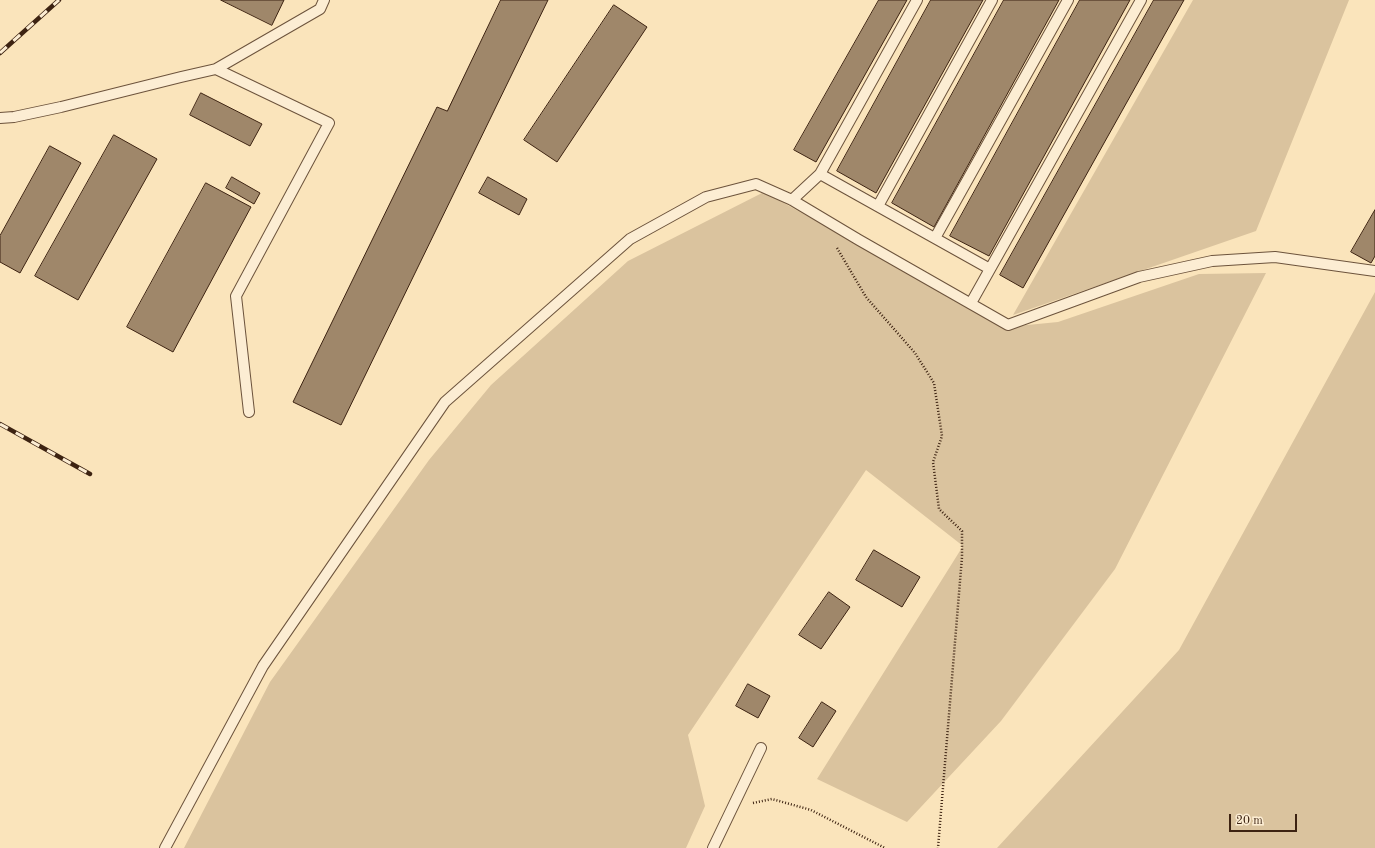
<!DOCTYPE html>
<style>
body{margin:0}
#map{position:relative;width:1375px;height:848px;overflow:hidden;background:#fae4bb;font-family:"Old Standard TT",serif}
canvas{display:block}
.scale{position:absolute;left:1229px;top:814px;width:68px;height:18px;box-sizing:border-box;border:2px solid #3d2312;border-top:0;padding-left:5px;font-size:12px;line-height:14px;white-space:nowrap;color:#3d2312;-webkit-text-stroke:3px #fcedd3;paint-order:stroke}
</style>
<div id="map">
<canvas width="1375" height="848"></canvas>
<div class="scale">20 m</div>
</div>
<script>
const ctx = document.querySelector('canvas').getContext('2d');
ctx.lineJoin = 'round';
function fillPath(path, color) { ctx.fillStyle = color; ctx.fill(path, 'evenodd'); }
function strokePath(path, color, width, dash) { ctx.strokeStyle = color; ctx.lineWidth = width; ctx.lineCap = dash ? 'butt' : 'round'; ctx.setLineDash(dash || []); ctx.stroke(path); }
const green = new Path2D(`
 M 1193,0 L 1349,0 L 1256,231 L 1013,315 Z
 M 764,192 L 1007,327 L 1058,322 L 1199,274 L 1266,273 L 1115,569 L 1001,721 L 907,822 L 817,779 L 963,546 L 866,470 L 688,735 L 705,806 L 686,848 L 184,848 L 270,682 L 429,460 L 491,385 L 628,261 Z
 M 1375,292 L 1375,848 L 997,848 L 1179,650 Z`);
const building = new Path2D(`
 M 221,0 L 284,0 L 272,25 Z
 M 501,0 L 548,0 L 341,425 L 293,402 L 437,107 L 447,111 Z
 M 879,0 L 907,0 L 816,162 L 794,150 Z
 M 931,0 L 983,0 L 876,193 L 837,171 Z
 M 1004,0 L 1059,0 L 934,227 L 892,203 Z
 M 1080,0 L 1130,0 L 989,256 L 950,236 Z
 M 1154,0 L 1184,0 L 1023,288 L 1000,275 Z
 M 614,5 L 647,27 L 557,162 L 524,140 Z
 M 201,93 L 262,124 L 250,146 L 190,115 Z
 M 114,135 L 157,159 L 78,300 L 35,276 Z
 M 50,146 L 81,163 L 20,273 L 0,262 L 0,236 Z
 M 232,177 L 260,193 L 254,204 L 226,188 Z
 M 488,177 L 527,199 L 519,215 L 479,193 Z
 M 206,183 L 251,207 L 173,352 L 127,327 Z
 M 1375,210 L 1375,256 L 1371,263 L 1351,252 Z
 M 874,550 L 920,577 L 902,607 L 856,580 Z
 M 829,592 L 850,607 L 821,649 L 799,635 Z
 M 748,684 L 770,696 L 758,718 L 736,706 Z
 M 822,702 L 836,711 L 813,747 L 799,738 Z`);
const path = new Path2D(`
 M 837,248 L 866,297 L 915,353 L 934,383 L 942,436 L 933,462 L 939,509 L 962,531 L 962,557 L 938,848
 M 753,803 L 772,799 L 811,810 L 885,848`);
const service = new Path2D(`
 M 216,69 L 329,123 L 236,296 L 249,412
 M 0,118 L 14,117 L 61,107 L 181,77 L 216,69 L 320,9 L 324,0
 M 820,174 L 990,269
 M 792,200 L 820,174 L 917,0
 M 878,206 L 992,0
 M 935,238 L 1068,0
 M 971,303 L 1141,0
 M 165,848 L 263,666 L 445,402 L 630,239 L 706,197 L 756,184 L 792,200 L 859,240 L 1008,325 L 1139,277 L 1212,261 L 1275,257 L 1375,271
 M 713,848 L 761,748`);
const rail = new Path2D(`
 M 0,53 L 59,0
 M 0,424 L 90,474`);
fillPath(green, '#dac39e');
fillPath(building, '#9f876a');
strokePath(building, '#3d2312', 1);
strokePath(service, '#6c533c', 12);
strokePath(path, '#3d2312', 2.5, [1, 2]);
strokePath(service, '#fcedd3', 10);
strokePath(rail, '#3d2312', 4.5);
strokePath(rail, '#fcedd3', 3, [9]);
</script>
